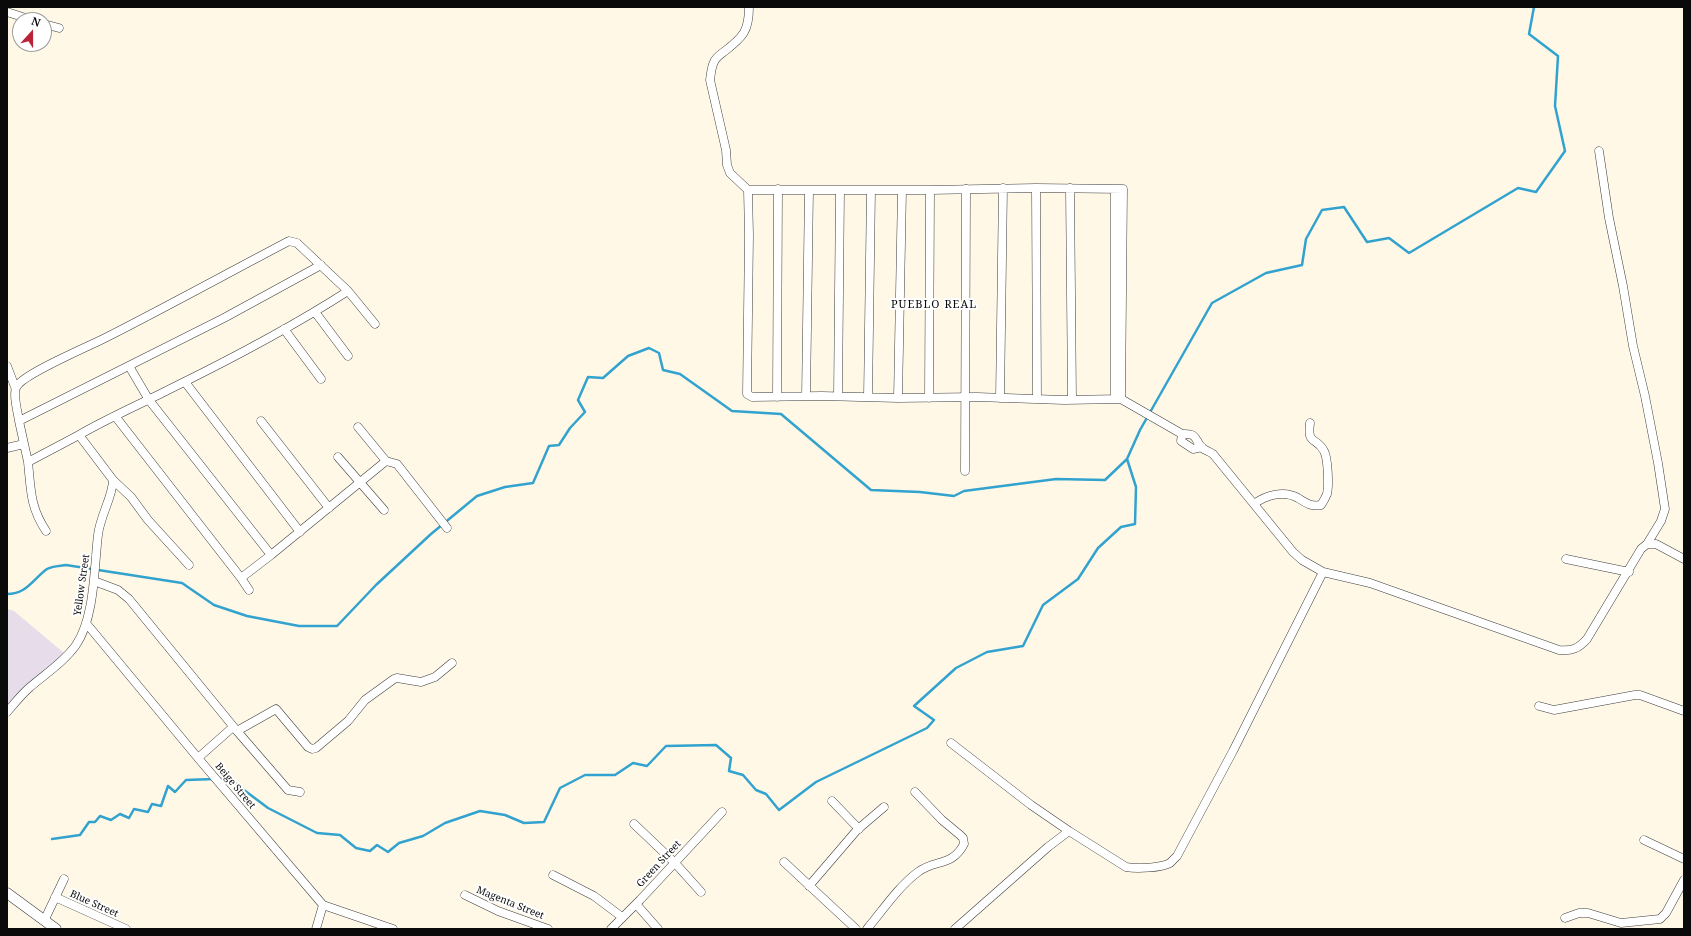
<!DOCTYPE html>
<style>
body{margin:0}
#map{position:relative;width:1691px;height:936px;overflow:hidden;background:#fff8e7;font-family:"Noto Serif",serif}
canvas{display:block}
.frame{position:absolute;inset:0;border:8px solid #0a0a0a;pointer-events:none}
.north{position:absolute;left:12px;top:12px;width:40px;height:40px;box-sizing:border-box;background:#fff;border:1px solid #9d9d9d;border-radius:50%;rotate:21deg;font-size:11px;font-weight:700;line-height:16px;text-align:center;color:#0a0a0a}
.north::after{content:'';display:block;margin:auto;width:14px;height:18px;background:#bb223a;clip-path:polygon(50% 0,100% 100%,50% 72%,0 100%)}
</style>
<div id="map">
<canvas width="1691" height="936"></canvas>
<div class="frame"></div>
<div class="north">N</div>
</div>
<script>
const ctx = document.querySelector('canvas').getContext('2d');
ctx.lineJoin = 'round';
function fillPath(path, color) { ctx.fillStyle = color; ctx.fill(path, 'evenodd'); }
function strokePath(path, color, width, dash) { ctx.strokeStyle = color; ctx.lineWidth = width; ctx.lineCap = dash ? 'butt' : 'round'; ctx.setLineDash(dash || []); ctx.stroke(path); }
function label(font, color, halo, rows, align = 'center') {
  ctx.font = font + ' "Noto Serif",serif'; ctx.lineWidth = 4; ctx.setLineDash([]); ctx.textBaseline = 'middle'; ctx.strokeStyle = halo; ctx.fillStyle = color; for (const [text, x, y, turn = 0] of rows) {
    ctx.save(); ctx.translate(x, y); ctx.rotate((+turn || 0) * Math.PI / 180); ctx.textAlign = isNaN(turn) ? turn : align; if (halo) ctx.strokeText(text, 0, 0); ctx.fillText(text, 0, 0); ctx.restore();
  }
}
const industrial = new Path2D(`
 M 7,609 L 14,611 L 64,653 L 7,710 Z`);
const stream = new Path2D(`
 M 7,594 C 27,594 33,579 47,569 C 52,566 61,566 66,565 L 182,583 L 214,605 L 247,616 L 299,626 L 337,626 L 376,585 L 431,534 L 477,496 L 505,487 L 533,483 L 549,446 L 559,445 L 570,428 L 585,412 L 578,400 L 588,377 L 603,378 L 628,356 L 649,348 L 659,353 L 663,370 L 680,374 L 732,411 L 781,414 L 871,490 L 920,492 L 954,496 L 964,491 L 1056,479 L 1105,480 L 1127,459
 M 219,779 L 228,778 L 268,808 L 317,833 L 340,835 L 356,848 L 370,851 L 377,845 L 388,852 L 399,843 L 423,836 L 445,823 L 480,811 L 505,815 L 524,823 L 544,822 L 560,788 L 585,775 L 615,775 L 633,763 L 647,766 L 666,746 L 716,745 L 731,758 L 729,771 L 743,775 L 756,790 L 766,794 L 779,810 L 816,782 L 927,728 L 934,720 L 914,706 L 956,668 L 987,652 L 1023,646 L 1043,605 L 1078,579 L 1098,548 L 1121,527 L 1135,524 L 1136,487 L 1127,459 L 1140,430 L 1212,303 L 1266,273 L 1302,265 L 1306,239 L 1322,210 L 1344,207 L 1367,242 L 1389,238 L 1409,253 L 1518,188 L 1536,192 L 1565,151 L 1555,106 L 1558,56 L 1529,34 L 1534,7
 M 52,839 L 80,835 L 89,822 L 95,822 L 100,816 L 111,820 L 120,814 L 129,818 L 134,809 L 148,812 L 152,804 L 161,806 L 168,786 L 175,792 L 186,780 L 214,779`);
const minor = new Path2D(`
 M 7,12 L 32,20
 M 44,24 L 59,28
 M 1599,151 L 1609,218 L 1623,286 L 1633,346 L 1645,396 L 1658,463 L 1665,509 L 1661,521 L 1647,544
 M 1036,188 L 1037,399
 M 1070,188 L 1072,400
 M 1115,189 L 1115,399
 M 748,190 L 730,173 L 727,165 L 726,150 L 710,80 C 711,74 711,68 714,62 C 716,57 721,54 725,51 C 743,37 749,31 749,7
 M 315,312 L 348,356
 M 284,329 L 321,379
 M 7,366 L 15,387
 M 129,366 L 149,400 L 271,555
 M 185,382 L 300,532
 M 806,396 L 809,190
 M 838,396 L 840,190
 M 777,397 L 778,189
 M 868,397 L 871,190
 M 898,398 L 902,190
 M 929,398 L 930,190
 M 1000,398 L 1003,188
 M 1121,399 L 1123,189 L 1036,188 L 930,190 L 748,190 L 749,235 L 747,394 L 752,397 L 822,396 L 898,398 L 977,397 L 1064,400 L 1121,399 L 1182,434 C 1198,433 1194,439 1202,448 C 1205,450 1210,452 1213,454 L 1293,552 L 1302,560 L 1323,572 L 1370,583 L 1559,650 C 1572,651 1578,649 1587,639 L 1641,549 L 1647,544 L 1656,544 L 1684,559
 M 115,416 L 241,578 L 249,590
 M 19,421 C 18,413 12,392 17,386 C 25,373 90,346 107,337 C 168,306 228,273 289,241 L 297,243 L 348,291
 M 261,421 L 329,508
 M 358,427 L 386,461
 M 1182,434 L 1181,441 L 1193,449 L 1202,447
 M 79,435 C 110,417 143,403 174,387 C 233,358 292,327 348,291 L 375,324
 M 7,448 L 24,444
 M 338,457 L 384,510
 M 28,462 C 31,490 30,507 46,531
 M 965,471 L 966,189
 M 1254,504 C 1266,495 1284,490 1298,498 C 1306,503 1311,507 1321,505 C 1323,502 1325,499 1327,494 C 1329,486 1328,458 1324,451 C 1316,436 1307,446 1310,423
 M 1566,559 L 1629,572
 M 189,565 L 148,520 L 131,497 L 113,480 L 79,435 L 28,462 L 19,421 L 224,318 L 321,265
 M 241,578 L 271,555 L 386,461 L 397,464 L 447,528
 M 94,581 L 118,590 L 129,599 L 237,731 L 288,790 L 300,792
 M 86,623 L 198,758 L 323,905 L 393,929
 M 1539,706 L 1554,710 L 1635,695 L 1640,695 L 1684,711
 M 7,712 C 14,704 21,695 29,688 C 45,674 64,662 76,645 C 95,617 94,567 98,535 C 100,516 113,496 113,480
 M 237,731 L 276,709 L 308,747 L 312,749 L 316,748 L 348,721 L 365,700 L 394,679 L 397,678 L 421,682 L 435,677 L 452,663
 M 951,743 L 1031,805 L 1069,831
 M 198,758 L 233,727
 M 832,801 L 859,829
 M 634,824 L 675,863 L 701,892
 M 1644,840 L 1684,859
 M 784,862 L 856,929
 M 553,875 L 594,896 L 622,917
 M 809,886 L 857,830 L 884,807
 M 465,895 L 498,911 L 548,929
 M 55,897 L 126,929
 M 636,904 L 658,929
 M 1565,918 L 1579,913 L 1588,913 L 1621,923 L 1660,919 L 1666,913 L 1684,880
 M 44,921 L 64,879
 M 316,929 L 323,905
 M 611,929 L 640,900 L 722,812
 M 867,929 C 883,910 898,887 918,872 C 935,859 952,867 964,844 L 963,838 L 960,835 L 942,820 L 915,792
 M 955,929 L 1048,847 L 1069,831 L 1126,867 C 1136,869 1161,868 1170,863 C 1172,861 1175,858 1177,856 L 1233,751 L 1323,572`);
const tertiary = new Path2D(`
 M 7,893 L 56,929`);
const streetNames = [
 ["Yellow Street",82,585,-82],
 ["Beige Street",235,786,50],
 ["Green Street",659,864,-47],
 ["Magenta Street",510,903,22],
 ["Blue Street",94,904,24]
];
const neighbourhoodNames = [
 ["PUEBLO REAL",934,305]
];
fillPath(industrial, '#e7ddea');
strokePath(stream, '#32a2ce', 2.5);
strokePath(minor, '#3d3d3d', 9);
strokePath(tertiary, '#3d3d3d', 11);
strokePath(minor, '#fff', 8);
strokePath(tertiary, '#fff', 10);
label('10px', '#0a0a0a', '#fff', streetNames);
ctx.letterSpacing = '1px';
label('11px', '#0a0a0a', '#fff', neighbourhoodNames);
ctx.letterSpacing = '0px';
</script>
